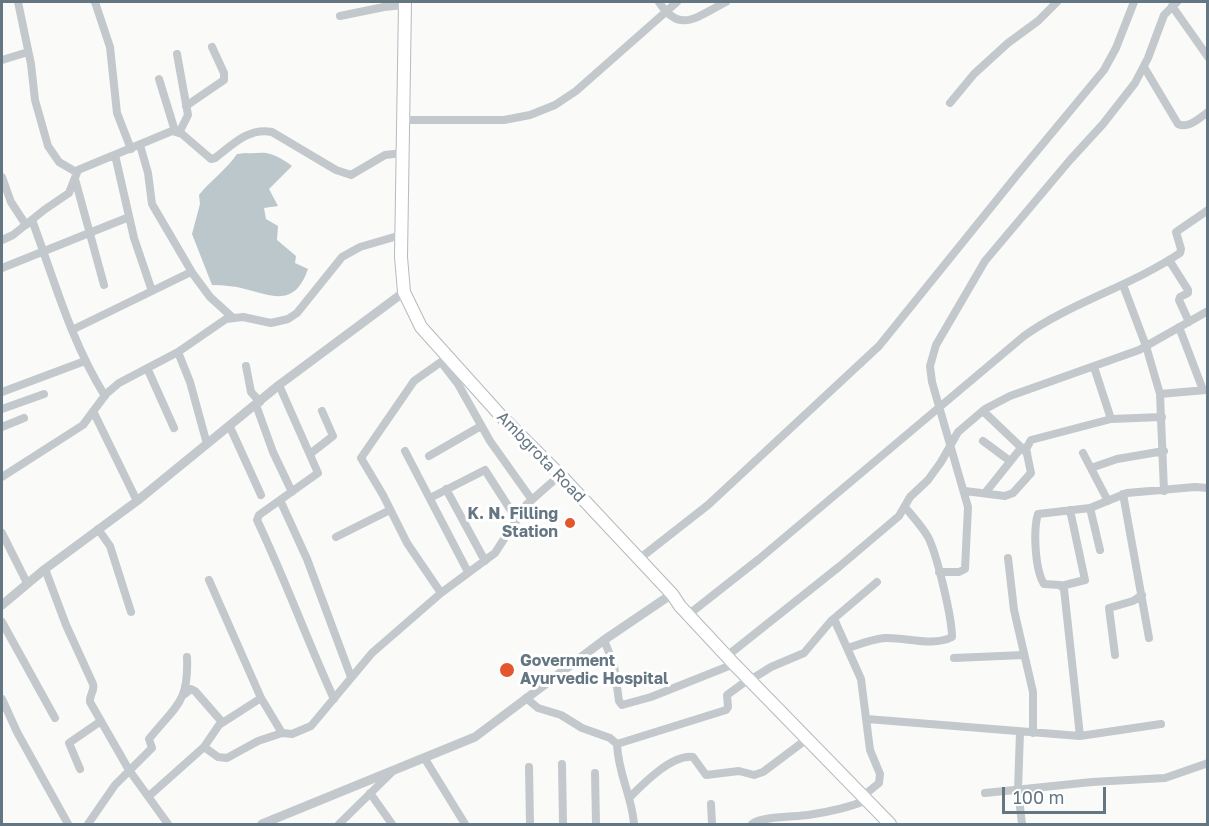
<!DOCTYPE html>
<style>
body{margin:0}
#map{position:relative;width:1209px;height:826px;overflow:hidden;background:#fafaf8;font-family:"Golos Text",sans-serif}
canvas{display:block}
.frame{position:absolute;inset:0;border:3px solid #657683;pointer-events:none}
.scale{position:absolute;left:1002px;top:787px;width:104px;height:27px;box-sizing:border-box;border:3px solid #657683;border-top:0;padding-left:8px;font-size:18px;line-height:21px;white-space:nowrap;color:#657683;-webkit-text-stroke:4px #fff;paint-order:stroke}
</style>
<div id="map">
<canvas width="1209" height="826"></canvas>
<div class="frame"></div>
<div class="scale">100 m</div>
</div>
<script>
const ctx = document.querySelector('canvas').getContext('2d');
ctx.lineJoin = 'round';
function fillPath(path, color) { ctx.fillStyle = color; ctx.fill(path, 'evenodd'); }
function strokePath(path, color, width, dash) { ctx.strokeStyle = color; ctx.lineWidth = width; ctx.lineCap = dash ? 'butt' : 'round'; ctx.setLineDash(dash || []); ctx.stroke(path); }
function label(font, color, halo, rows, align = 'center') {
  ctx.font = font + ' "Golos Text",sans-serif'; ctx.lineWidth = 6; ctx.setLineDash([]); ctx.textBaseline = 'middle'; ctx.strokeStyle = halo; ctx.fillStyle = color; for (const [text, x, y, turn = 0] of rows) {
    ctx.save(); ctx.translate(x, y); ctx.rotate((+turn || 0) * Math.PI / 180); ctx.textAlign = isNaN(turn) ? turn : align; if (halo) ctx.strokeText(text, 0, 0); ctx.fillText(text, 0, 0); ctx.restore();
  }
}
const water = new Path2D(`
 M 246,153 C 253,154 259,152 266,153 C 274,154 286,161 292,166 L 269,189 L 278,206 L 264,208 L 266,219 L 278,226 L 277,240 L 296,256 L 295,263 L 308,269 C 295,306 275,297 245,289 C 234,286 223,285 212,285 L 192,234 L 200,204 L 199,195 C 211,180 226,170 237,154 Z`);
const minor = new Path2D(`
 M 18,2 L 31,64 L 35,100 L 48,146 L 59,162 L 76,172
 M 95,2 L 110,47 L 117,113 L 131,149
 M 659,2 C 680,35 698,16 726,2
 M 1172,6 L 1208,57
 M 340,16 L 384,7 L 405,5
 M 177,54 L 188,115 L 179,133
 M 2,60 L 28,52
 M 1144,67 L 1178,124 C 1189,129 1199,118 1208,112
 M 159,79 L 175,131
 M 950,103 L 974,74 L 1008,43 L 1038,21 L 1057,2
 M 186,106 L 224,80 L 224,73 L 212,47
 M 403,120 L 504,120 L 530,115 L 555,105 L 576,91 L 677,2
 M 140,145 L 148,173 L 152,204 L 193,274 L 210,297 L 232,317
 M 115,155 L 134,238 L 152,291
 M 2,177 L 11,202 L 26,225
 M 75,179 L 104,285
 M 32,220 C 54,279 71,342 105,396
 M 2,240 L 13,235 L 44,210 L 69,193 L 78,170 L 172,131 L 182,134 L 211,159 L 215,158 C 232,145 249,127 272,132 L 336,170 L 351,175 L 385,155 L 403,153
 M 1169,260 L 1188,290 L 1188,293 L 1180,297 L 1179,300 L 1189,322
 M 2,268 L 129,217
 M 1123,285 L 1146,346 L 1160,394 L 1164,491
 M 1179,327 L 1203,390
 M 72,330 L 191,272
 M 178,352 L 190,382 L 207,444
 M 448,357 L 414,381 L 361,458 L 383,495 L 407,543 L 441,593 L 495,553 L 526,505 L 559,476
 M 441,362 L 458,384 L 490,441 L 532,500
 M 246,366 L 251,392 L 260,402
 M 1094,367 L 1111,419
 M 148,370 L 174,428
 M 279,385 L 318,473 L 259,515 L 257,520 C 285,579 307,640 334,699
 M 2,392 L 85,361
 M 1160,394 L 1206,390
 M 256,405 L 273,452 L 292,492
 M 2,409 L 44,394
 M 93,411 L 137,501
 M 983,411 L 1027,453
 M 2,427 L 24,418
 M 230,427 L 261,495
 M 983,441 L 1010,461
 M 405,451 L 468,572
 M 1083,453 L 1108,501
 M 310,454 L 333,436 L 322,411
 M 429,456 L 481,426
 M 1091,468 L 1117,459 L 1164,451
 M 2,477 L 83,425 L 106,394 L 119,383 L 178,352 L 226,319 L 243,317 L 271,323 L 288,319 L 297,313 L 342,257 L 360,247 L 401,235
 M 446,489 L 485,561
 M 965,491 L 1005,496 L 1013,493 L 1031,473 L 1026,449 L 1031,440 L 1111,419 L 1162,417
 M 985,493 L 1021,448
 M 1123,494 L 1149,638
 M 430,498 L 485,470 L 517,520
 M 280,500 L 307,559 L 351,677
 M 1090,508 L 1100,550
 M 98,529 L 110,546 L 131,612
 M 2,533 L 27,583
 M 336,537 L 390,510
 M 1008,558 L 1014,610 L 1033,692 L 1033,733
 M 639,559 L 708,505 L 879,346 L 1017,175 L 1104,70 L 1116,48 L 1134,2
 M 45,569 L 66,625 L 93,684 C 95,691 89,695 90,702 L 129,770 L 168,824
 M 939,572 L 959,572 L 965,569 L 968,507 L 932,382 L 930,366 L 936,345 L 985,261 L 1070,160 L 1103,124 L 1135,83 L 1148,58 L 1164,15 L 1177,2
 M 209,580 L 261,698
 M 1061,586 L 1085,580 L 1070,510
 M 693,611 L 759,559 L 1024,336 C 1072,302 1131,286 1180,253 L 1181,249 L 1176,232 L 1208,210
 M 834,619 L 861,679 L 870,750 L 880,774 L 879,783 L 868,792
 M 2,622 L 55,718
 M 604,640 L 614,665 L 619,701 L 622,705 L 651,697 L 734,664
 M 848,648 C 860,644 872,639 885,638 C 906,637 933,647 952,637 C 952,618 937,554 928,537 C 922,526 913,517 905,507
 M 732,652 L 840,566 L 899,516 L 910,497 L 928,480 L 941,462 L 958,432 L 985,409 L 1010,396 L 1139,350 L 1208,311
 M 1115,655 L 1109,608 L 1133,601 L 1142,595
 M 954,658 L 1024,655
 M 755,677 L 771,667 L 804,653 L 831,621 L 877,582
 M 185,694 L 191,689 L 195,691 L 222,722
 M 526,698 L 538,708 L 561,715 L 582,728 L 610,738 L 617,744
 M 2,699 L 17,732 L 68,824
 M 867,719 L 1080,736 L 1161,724
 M 1020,732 L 1018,790 L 1022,824
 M 1080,736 L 1064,589 L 1060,585 L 1044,584 C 1035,570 1033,530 1038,514 L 1090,508 L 1127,493 L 1195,487 L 1208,488
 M 204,747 L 218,757 L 227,758 L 258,741 L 282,733
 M 425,759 L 465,824
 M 562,764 L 563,824
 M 529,767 L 530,824
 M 80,769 L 69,743 L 101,721
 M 595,773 L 596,824
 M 370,793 L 392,824
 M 985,793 L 1092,782 L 1165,778 L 1208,763
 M 149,796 L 204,747 L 219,725 L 261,698 L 282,733 L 292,734 L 311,726 L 372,653 L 441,593
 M 629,798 C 643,784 672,754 693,757 L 706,775 L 739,771 L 754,775 L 763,772 L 807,739
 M 711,804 L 712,824
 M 88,824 L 115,785 L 152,748 L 149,739 C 175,706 189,704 187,657
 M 339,824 L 391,773
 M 634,824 C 632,796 618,774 617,744 L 726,710 L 728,707 L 727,695 L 749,679
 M 752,824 C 763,816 794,817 808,815 C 828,812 848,808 867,800`);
const tertiary = new Path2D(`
 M 2,605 L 45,569 L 137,501 L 279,385 L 404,292
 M 262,824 L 475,737 L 604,640 L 672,594`);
const primary = new Path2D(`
 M 405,2 L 401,257 L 404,292 L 421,327 L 501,416 L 566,481 L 672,594 L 680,606 L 734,664 L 890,824`);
const markers = [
 [570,523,6,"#e4572e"],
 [507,670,8,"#e4572e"]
];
const streetNames = [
 ["Ambgrota Road",541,457,46]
];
const poiNames = [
 ["K. N. Filling",558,514],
 ["Station",558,532],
 ["Government",520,661,"left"],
 ["Ayurvedic Hospital",520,679,"left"]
];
fillPath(water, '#bbc7cb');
strokePath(primary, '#b5babe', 14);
strokePath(minor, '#c3c8cc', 8);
strokePath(tertiary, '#c3c8cc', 9);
strokePath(primary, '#fff', 12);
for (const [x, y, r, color] of markers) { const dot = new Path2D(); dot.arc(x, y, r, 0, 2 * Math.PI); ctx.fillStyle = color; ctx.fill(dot); strokePath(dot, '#fff', 2); }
label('16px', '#657683', '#fff', streetNames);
label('bold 16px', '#657683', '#fff', poiNames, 'right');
</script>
